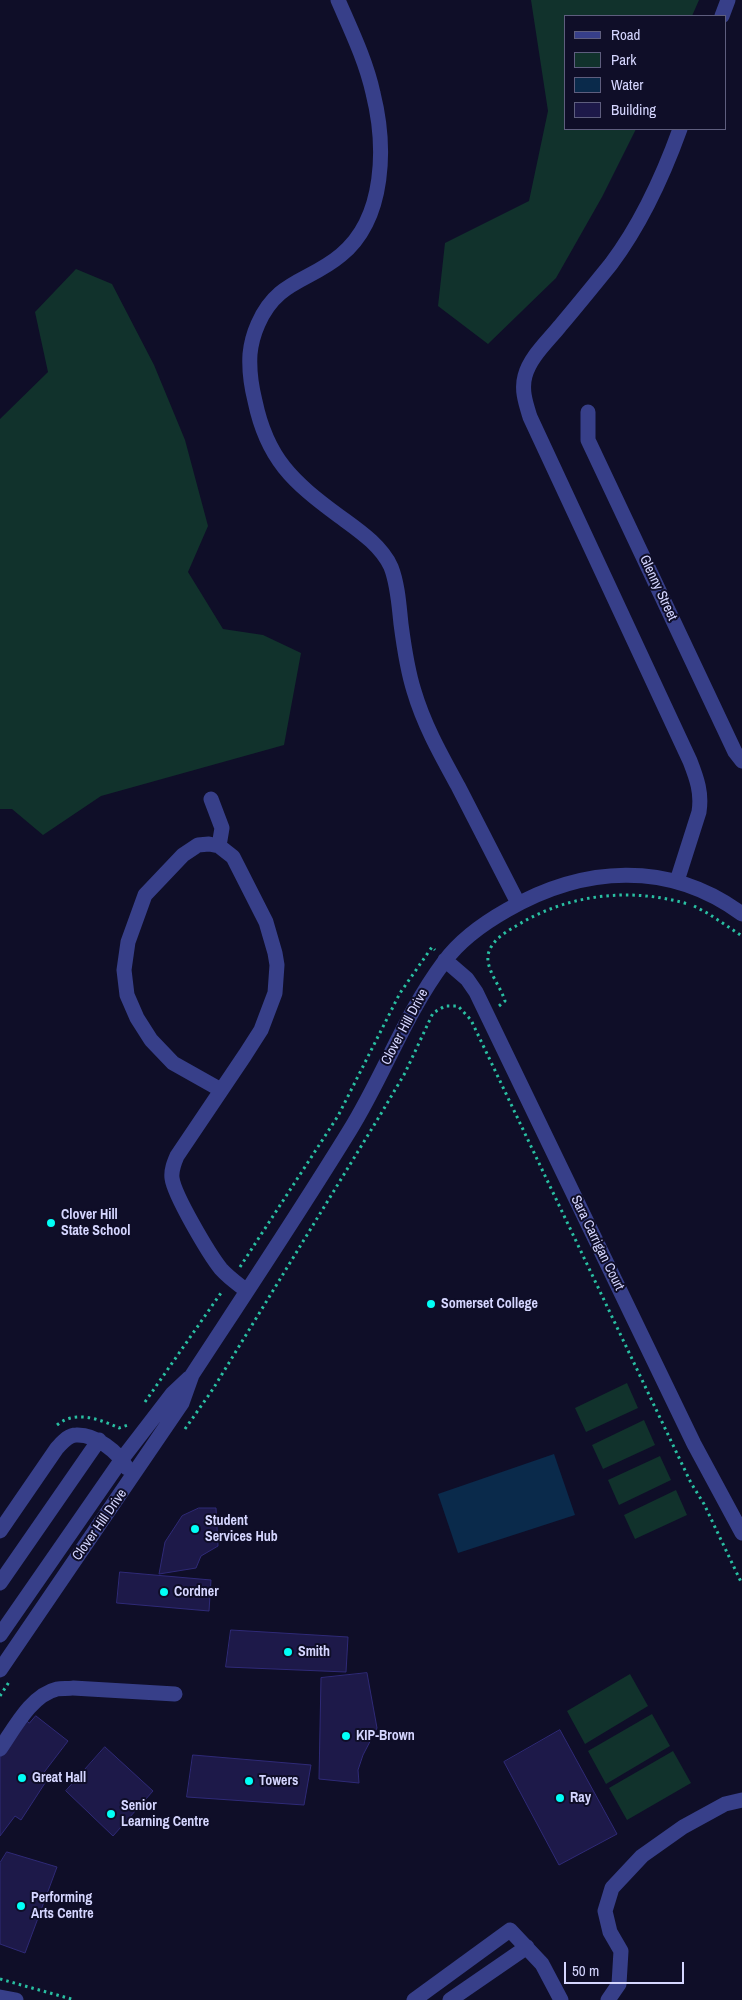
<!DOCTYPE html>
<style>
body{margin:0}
#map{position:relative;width:742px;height:2000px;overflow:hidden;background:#0f0e28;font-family:"Archivo Narrow",sans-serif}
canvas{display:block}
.legend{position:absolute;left:564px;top:15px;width:162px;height:115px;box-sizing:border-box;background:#0f0e28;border:1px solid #5e5e7e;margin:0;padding:6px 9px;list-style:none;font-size:15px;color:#d5d6ff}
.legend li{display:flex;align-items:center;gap:10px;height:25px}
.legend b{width:25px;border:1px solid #5e5e7e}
.scale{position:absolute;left:564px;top:1962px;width:120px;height:22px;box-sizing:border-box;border:2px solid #d5d6ff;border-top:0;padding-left:6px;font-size:15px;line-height:18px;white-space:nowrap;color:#d5d6ff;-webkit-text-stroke:4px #0f0e28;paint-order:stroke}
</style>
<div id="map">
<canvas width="742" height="2000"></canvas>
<ul class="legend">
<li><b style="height:6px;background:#373f89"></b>Road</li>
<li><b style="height:14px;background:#11322c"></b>Park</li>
<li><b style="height:14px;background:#0a2a4b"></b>Water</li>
<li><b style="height:14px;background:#1d1949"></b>Building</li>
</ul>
<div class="scale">50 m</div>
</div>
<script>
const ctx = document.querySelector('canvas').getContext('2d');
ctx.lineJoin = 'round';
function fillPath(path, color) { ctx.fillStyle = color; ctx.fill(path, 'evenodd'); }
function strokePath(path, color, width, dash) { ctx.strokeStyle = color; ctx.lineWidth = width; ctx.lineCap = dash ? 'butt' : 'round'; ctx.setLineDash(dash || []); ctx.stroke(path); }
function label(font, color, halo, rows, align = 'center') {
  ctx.font = font + ' "Archivo Narrow",sans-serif'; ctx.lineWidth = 4; ctx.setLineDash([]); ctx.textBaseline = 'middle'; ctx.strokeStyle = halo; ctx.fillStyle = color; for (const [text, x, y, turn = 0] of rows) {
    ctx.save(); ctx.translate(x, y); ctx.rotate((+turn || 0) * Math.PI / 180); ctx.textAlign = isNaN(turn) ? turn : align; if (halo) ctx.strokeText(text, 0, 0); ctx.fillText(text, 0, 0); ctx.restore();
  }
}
const green = new Path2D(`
 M 531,0 L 699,0 L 692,16 L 566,16 L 566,129 L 636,129 L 602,197 L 556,278 L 488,344 L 438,306 L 445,243 L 529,201 L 548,111 Z
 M 76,269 L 112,284 L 154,365 L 185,440 L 208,526 L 188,572 L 223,629 L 263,635 L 301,653 L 284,745 L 101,796 L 43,835 L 12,809 L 0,809 L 0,419 L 48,372 L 35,312 Z
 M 627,1383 L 638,1408 L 586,1432 L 575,1408 Z
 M 644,1420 L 655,1445 L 603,1469 L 592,1445 Z
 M 660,1456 L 671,1480 L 619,1505 L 608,1480 Z
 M 676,1490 L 687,1515 L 635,1539 L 624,1515 Z
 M 630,1674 L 648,1706 L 585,1744 L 567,1711 Z
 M 652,1714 L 670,1746 L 606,1784 L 588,1751 Z
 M 673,1751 L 691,1783 L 627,1820 L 609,1788 Z`);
const water = new Path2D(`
 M 554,1454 L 575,1515 L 458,1553 L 438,1494 Z`);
const building = new Path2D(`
 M 199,1508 L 216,1508 L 218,1546 L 201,1556 L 196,1568 L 159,1574 L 165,1542 L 182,1516 Z
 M 120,1572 L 211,1580 L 209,1611 L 117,1603 Z
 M 231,1630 L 348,1637 L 346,1672 L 226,1667 Z
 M 367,1673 L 377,1728 L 363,1755 L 358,1770 L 359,1783 L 319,1779 L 321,1678 Z
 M 36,1716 L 68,1741 L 42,1775 L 47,1780 L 21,1820 L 15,1816 L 0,1836 L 0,1753 L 25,1719 L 29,1723 Z
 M 560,1730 L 617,1834 L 559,1865 L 504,1762 Z
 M 105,1747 L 153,1791 L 113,1836 L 66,1791 Z
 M 193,1755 L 311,1765 L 304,1805 L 187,1797 Z
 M 7,1852 L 57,1867 L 25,1953 L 0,1944 L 0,1863 Z`);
const path = new Path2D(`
 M 694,906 L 709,914 L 742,936
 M 499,1006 L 505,1001 C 501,987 486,970 488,955 C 491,941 504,933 516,926 C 568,894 630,887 688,904
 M 240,1267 L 338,1116 L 400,993 L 432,947 L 435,950
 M 145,1402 L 223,1290
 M 57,1425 C 75,1410 100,1419 119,1428 L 128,1425
 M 185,1429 L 213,1389 L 379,1117 L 405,1073 L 433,1013 L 445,1006 L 458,1006 L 471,1020 L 691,1483 L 704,1504 L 742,1584
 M 0,1696 L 9,1682
 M 0,1979 L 75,2000`);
const minor = new Path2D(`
 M 338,0 C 351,30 366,61 373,93 C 386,145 386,218 341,255 C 309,282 277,280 258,324 C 254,333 251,344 250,354 C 249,370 251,385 255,401 C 267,459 293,482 339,516 C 358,530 381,545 391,567 C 398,585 399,606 401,624 C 404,647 407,669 414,691 C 424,725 441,755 458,786 C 478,825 498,864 518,903
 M 722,16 L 728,0
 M 588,412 L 588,440 L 735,752 L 742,761
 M 211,799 L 222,828 L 219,846
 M 677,881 L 699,812 C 702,793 697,779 690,761 L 530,417 C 526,404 521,390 525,376 C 530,357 548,341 560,326 C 577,306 594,285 611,264 C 641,224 663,176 680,129
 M 445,960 L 467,979 L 476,992 L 694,1444 L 742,1533
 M 221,1090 L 173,1063 L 151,1040 L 137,1018 L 127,995 L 124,970 L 128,942 L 145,895 L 183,855 L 198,845 L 209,844 L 219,846 L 233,857 L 266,922 L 275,953 L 277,965 L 275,993 L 261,1030 L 245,1055 L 177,1156 C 174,1163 171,1170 172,1178 C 174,1195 209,1254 221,1269 C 229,1278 238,1284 247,1291
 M 0,1531 L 57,1448 C 62,1443 68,1435 76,1435 C 96,1434 118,1452 127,1468
 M 0,1583 L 99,1440
 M 0,1635 L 122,1459 L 172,1394 L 189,1378
 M 0,1670 L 182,1403 L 192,1375 C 245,1294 299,1213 350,1130 C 384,1075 405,1014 444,962 C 460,940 484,923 507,910 C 583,866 669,860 742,914
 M 0,1749 C 14,1729 31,1695 57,1689 C 62,1688 68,1689 73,1688 L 175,1694
 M 0,1997 L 16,2000
 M 414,2000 L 510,1930 L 542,1964 L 561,2000
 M 450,2000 L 527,1947
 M 608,2000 L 619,1984 L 621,1951 L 610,1932 L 605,1911 L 612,1888 L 642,1856 L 683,1827 L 725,1804 L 742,1800`);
const markers = [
 [51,1223,5,"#01fff7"],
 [431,1304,5,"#01fff7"],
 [195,1529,5,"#01fff7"],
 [164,1592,5,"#01fff7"],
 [288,1652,5,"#01fff7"],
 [346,1736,5,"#01fff7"],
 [22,1778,5,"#01fff7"],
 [249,1781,5,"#01fff7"],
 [560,1798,5,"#01fff7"],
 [111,1814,5,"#01fff7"],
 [21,1906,5,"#01fff7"]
];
const streetNames = [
 ["Glenny Street",658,588,65],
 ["Clover Hill Drive",405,1027,-62],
 ["Sara Carrigan Court",597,1243,64],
 ["Clover Hill Drive",100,1525,-55]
];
const poiNames = [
 ["Clover Hill",61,1215],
 ["State School",61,1231],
 ["Somerset College",441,1304],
 ["Student",205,1521],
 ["Services Hub",205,1537],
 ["Cordner",174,1592],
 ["Smith",298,1652],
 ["KIP-Brown",356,1736],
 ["Great Hall",32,1778],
 ["Towers",259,1781],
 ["Ray",570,1798],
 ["Senior",121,1806],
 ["Learning Centre",121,1822],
 ["Performing",31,1898],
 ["Arts Centre",31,1914]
];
fillPath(green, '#11322c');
fillPath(water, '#0a2a4b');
fillPath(building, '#1d1949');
strokePath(building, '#2f2a77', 1);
strokePath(path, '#29bfa2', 3, [2.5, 4]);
strokePath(minor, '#373f89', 15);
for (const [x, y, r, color] of markers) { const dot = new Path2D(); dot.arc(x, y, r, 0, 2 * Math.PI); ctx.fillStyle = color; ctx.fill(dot); strokePath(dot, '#0f0e28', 2); }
label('14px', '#d5d6ff', '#0f0e28', streetNames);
label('bold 14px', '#d5d6ff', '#0f0e28', poiNames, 'left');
</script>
